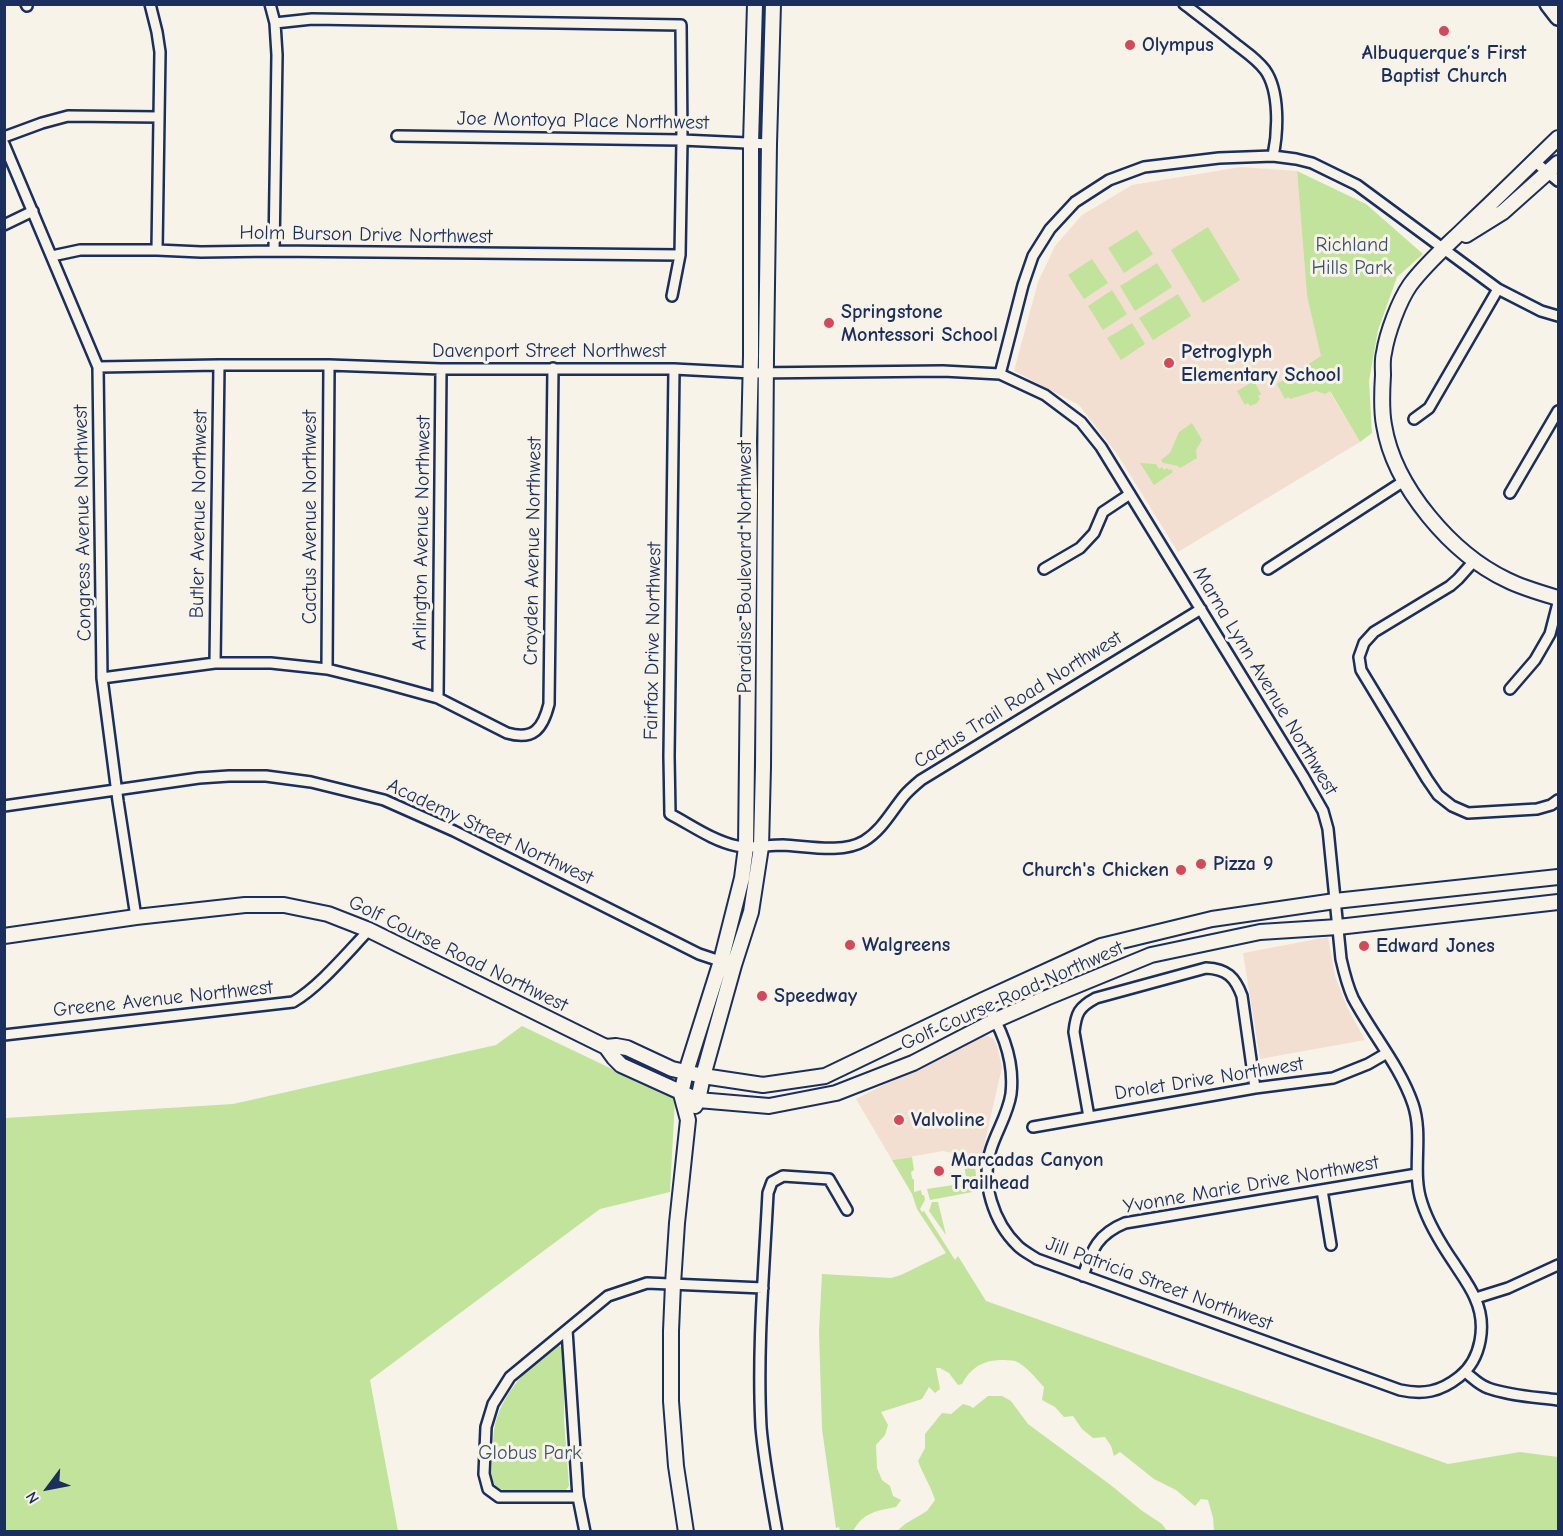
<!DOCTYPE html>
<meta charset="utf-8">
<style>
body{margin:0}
#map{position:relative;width:1563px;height:1536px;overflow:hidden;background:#f7f3e8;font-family:"Comic Neue",sans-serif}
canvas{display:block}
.frame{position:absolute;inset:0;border:6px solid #1b2f5e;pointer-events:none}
.north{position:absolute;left:18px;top:1458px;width:60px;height:60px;-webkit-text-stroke:4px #f7f3e8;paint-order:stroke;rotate:238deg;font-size:16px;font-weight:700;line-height:24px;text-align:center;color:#1b2f5e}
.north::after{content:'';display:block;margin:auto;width:21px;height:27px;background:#1b2f5e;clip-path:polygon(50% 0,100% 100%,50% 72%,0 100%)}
</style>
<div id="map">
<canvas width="1563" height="1536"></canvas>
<div class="frame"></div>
<div class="north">N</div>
</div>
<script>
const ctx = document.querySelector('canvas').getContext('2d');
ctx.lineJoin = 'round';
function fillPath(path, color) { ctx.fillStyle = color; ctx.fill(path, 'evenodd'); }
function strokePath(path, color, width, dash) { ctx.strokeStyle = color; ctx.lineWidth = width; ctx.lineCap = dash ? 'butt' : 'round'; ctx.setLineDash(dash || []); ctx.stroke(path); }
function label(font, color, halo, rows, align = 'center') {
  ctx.font = font + ' "Comic Neue",sans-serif'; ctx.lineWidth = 6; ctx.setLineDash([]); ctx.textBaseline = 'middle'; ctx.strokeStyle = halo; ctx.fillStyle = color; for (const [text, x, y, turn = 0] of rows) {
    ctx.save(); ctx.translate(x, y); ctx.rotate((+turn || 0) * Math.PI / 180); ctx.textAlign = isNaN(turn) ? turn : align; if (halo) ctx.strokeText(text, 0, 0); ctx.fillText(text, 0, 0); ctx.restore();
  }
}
const built = new Path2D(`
 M 1241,167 L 1297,171 L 1307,296 L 1331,394 L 1360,442 L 1178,552 L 1117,454 L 1079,405 L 1014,371 L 1038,282 L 1055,246 L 1082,215 L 1132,185 Z
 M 1328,937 L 1335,976 L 1347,1007 L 1365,1040 L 1260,1059 L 1243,953 Z
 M 983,1035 L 993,1038 L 997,1046 L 1002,1067 L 981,1159 L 943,1151 L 892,1160 L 856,1099 Z`);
const green = new Path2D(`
 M 1297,171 L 1366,204 L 1423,254 L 1397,277 L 1378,330 L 1369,381 L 1372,433 L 1360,442 L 1330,391 L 1325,394 L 1316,391 L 1290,399 L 1288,397 L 1285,399 L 1277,384 L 1321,356 L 1307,296 Z
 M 1208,227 L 1240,280 L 1203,303 L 1171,250 Z
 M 1137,230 L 1153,254 L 1124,273 L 1108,248 Z
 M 1092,259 L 1108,283 L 1084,299 L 1068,275 Z
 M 1157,263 L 1172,287 L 1135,311 L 1120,286 Z
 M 1112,290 L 1127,314 L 1103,330 L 1088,306 Z
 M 1178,294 L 1191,316 L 1153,340 L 1139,318 Z
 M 1132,323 L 1145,344 L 1121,360 L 1107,338 Z
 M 1254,381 L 1261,394 L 1258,396 L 1260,399 L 1256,404 L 1250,406 L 1248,403 L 1245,405 L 1237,391 Z
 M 1192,423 L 1202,440 L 1196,450 L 1197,458 L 1180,468 L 1178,466 L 1163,463 L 1161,460 L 1170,453 L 1179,432 Z
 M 1140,463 L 1156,464 L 1159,469 L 1162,467 L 1164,470 L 1167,468 L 1169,470 L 1171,469 L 1173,472 L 1154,485 Z
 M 522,1026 L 675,1099 L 670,1192 L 600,1209 L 370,1380 L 398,1531 L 5,1531 L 5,1118 L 233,1104 L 496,1045 Z
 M 912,1157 L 914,1170 L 911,1172 L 912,1178 L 914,1180 L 914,1192 L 921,1190 L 922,1195 L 924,1195 L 925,1200 L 920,1209 L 922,1212 L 924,1211 L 955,1260 L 958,1256 L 986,1301 L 1448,1464 L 1520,1452 L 1558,1457 L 1558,1531 L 1214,1531 L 1213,1518 L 1208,1500 L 1201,1499 L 1195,1506 L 1176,1490 L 1154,1479 L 1120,1452 L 1114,1456 L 1111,1446 L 1105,1437 L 1093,1438 L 1082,1429 L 1073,1416 L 1064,1417 L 1055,1407 L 1042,1400 L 1044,1387 C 1036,1379 1026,1365 1015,1361 C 1011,1360 1005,1360 1001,1360 C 983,1360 970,1368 962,1384 L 958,1385 L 949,1373 L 940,1368 L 936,1368 L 940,1389 L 935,1393 L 929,1387 L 922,1399 L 881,1412 L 888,1425 L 885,1435 L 876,1445 L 877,1468 L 882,1480 L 890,1486 L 893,1496 L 901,1500 L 896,1507 C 876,1511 864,1512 853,1531 L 840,1531 L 839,1527 L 836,1528 L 822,1429 L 819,1332 L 822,1274 L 891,1278 L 901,1275 L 946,1253 L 917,1209 L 912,1194 L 892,1160 Z
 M 969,1158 L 974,1159 L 978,1191 L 930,1200 L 927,1189 L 967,1183 L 964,1164 Z
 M 932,1202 L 938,1202 L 946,1235 L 929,1211 Z
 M 558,1345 L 564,1349 L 564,1420 L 569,1486 L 565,1491 L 503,1490 C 497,1488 493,1484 491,1477 C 492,1462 492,1445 494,1430 C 501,1392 528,1367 558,1345 Z
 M 988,1396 L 1002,1396 L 1011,1401 L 1028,1424 L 1112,1486 L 1141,1510 L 1162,1524 L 1167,1531 L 897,1531 L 905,1524 L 927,1511 L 935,1500 C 931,1486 923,1475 918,1461 L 925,1448 L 925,1434 L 942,1413 L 951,1414 L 963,1404 L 970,1406 L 973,1408 Z`);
const street = new Path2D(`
 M 26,4 L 27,6
 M 150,4 L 157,32 L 160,52 L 157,250
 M 270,4 L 275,23 L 277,55 L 274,251
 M 1184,4 C 1201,17 1217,29 1233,42 C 1244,51 1256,58 1265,70 C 1280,91 1278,132 1273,156
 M 275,23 L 312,19 L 681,25 L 682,140 L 680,255 L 672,296
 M 397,136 L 682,140 L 769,144
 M 4,137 L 42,123 L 68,116 L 159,117
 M 4,144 L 98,367 L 102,678 L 118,801 L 136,917
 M 1534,161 L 1558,181
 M 4,225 L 33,211
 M 52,256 L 80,250 L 157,250 L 201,252 L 274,251 L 680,255
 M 98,367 L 219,365 L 329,365 L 441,369 L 674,369 L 751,373 L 943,371 L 1000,374 L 1045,395 L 1081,422 L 1101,447 L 1303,776 L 1323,811 L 1328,829 L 1341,959 C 1344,972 1347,985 1353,998 C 1372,1034 1400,1066 1413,1104 C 1424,1137 1411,1172 1422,1203 C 1429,1225 1441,1244 1454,1263 C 1461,1274 1470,1286 1475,1298 C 1487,1324 1482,1359 1459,1377 C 1440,1392 1423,1395 1400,1390 L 1037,1259 C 1031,1255 1023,1251 1018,1246 C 994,1223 980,1182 991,1149 C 997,1130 1008,1114 1011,1094 C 1015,1059 1002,1028 983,1000
 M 674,369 L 669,756 L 670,814 C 691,825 713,841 737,846 C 752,849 767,845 783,845 C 807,846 842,854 864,841 C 882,830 891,812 904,796 C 909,790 915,785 921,780 L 1201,609
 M 1000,374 L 1023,285 L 1033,256 L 1050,229 L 1075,202 L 1109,180 L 1144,167 L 1219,158 L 1273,156 L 1296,159 L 1312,163 L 1357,185 L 1498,289 L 1541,311 L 1558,316
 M 1414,419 L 1429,408 L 1498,289
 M 1510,493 L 1558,411
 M 1474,561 L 1458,579 L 1450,586 L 1374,632 L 1364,643 L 1359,657 L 1361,670 L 1427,779 L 1438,795 L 1452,806 L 1468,813 L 1537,809 L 1551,805 L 1558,800
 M 1044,569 L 1080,548 L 1094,533 L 1103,512 L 1130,494
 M 1268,569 L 1404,481
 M 215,663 L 219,365
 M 327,669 L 329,365
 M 102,678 L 215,663 L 271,663 L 327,669 L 380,682 L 438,698 L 507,733 C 534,741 543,728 549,704 L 553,368
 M 1510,689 L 1535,660 L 1550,634 L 1558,603
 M 438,698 L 441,369
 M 4,806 L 199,778 L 229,776 L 266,776 L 311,782 L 384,800 L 454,831 L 699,954 L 726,963
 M 4,1035 L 293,1002 C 319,987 347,953 369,930
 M 1089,1117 L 1074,1032 C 1076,1013 1079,1007 1096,998 L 1206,968 C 1227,969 1235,977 1242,996 L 1255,1088
 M 1033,1127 L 1255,1088 L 1333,1078 L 1368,1064 L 1387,1053
 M 1322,1190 L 1331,1245
 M 1083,1276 C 1092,1249 1098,1234 1125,1223 L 1417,1174
 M 1476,1298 L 1508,1288 L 1558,1265
 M 567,1330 L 578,1497 L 585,1532
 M 1465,1372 C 1473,1378 1479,1385 1488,1388 C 1510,1396 1536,1397 1558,1400
 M 578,1497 L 499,1497 L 488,1489 L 484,1474 L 486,1427 L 493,1404 L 510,1377 L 608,1296 L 647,1283 L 763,1288
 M 777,1532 C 771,1497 764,1462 761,1427 C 757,1349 764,1271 768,1193 L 772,1182 L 783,1176 L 829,1179 L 847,1210`);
const secondary = new Path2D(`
 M 1558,138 C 1529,166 1500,195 1470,223 C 1450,243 1427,262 1410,285 C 1399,301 1387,333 1384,353 C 1382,360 1383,368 1383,375 C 1382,391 1381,409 1384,425 C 1394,487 1452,554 1507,580 C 1523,588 1541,593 1558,598
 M 1466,235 L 1503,212 L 1558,163
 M 4,936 L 136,917 L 245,905 L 284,905 L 328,914 L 369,930 L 606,1047 L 614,1058 L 621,1065 L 698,1100 L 769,1106 L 836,1093 L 913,1063 L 996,1020 L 1046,998 L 1151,955 L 1260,932 L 1338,927 L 1558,902
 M 606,1047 L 616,1046 L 627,1048 L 672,1069 L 703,1076 L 763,1085 L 825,1076 L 983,1000 L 1101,946 L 1212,919 L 1335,901 L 1558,877
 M 695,1106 L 698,1100 L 703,1076 L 734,965 L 751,912 L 761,847 L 763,767 L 766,356 L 769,144 L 773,4
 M 686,1532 L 676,1466 L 671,1401 L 671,1331 L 673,1284 L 677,1223 L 688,1120 L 681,1094 L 686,1072 L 721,961 L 742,878 L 746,847 L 750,491 L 749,442 L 751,356 L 751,143 L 755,4`);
const primary = new Path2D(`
 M 1548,4 L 1558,17`);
const markers = [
 [1444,31,6,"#d1495b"],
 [1130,45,6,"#d1495b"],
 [829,323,6,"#d1495b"],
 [1169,363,6,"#d1495b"],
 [1201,864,6,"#d1495b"],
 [1181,870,6,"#d1495b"],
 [850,945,6,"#d1495b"],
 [1364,946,6,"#d1495b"],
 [762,996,6,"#d1495b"],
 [899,1120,6,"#d1495b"],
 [939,1171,6,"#d1495b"]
];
const poiNames = [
 ["Olympus",1142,45],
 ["Albuquerque’s First",1444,53,"center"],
 ["Baptist Church",1444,76,"center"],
 ["Springstone",841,312],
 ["Montessori School",841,335],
 ["Petroglyph",1181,352],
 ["Elementary School",1181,375],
 ["Pizza 9",1213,864],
 ["Church's Chicken",1169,870,"right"],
 ["Walgreens",862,945],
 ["Edward Jones",1376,946],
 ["Speedway",774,996],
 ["Valvoline",911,1120],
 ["Marcadas Canyon",951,1160],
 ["Trailhead",951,1183]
];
const streetNames = [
 ["Joe Montoya Place Northwest",583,121,1],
 ["Holm Burson Drive Northwest",366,235,1],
 ["Davenport Street Northwest",549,351],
 ["Butler Avenue Northwest",199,514,-89],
 ["Cactus Avenue Northwest",310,517,-90],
 ["Congress Avenue Northwest",83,523,-91],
 ["Arlington Avenue Northwest",422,533,-89],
 ["Croyden Avenue Northwest",533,551,-89],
 ["Paradise Boulevard Northwest",745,567,-90],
 ["Fairfax Drive Northwest",653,641,-89],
 ["Marna Lynn Avenue Northwest",1265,681,59],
 ["Cactus Trail Road Northwest",1018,700,-32],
 ["Academy Street Northwest",490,832,25],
 ["Golf Course Road Northwest",458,954,26],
 ["Golf Course Road Northwest",1012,996,-24],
 ["Greene Avenue Northwest",163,999,-6],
 ["Drolet Drive Northwest",1209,1079,-9],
 ["Yvonne Marie Drive Northwest",1251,1185,-10],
 ["Jill Patricia Street Northwest",1159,1284,20]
];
const parkNames = [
 ["Richland",1352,245],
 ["Hills Park",1352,268],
 ["Globus Park",530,1453]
];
fillPath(built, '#f2dfd1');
fillPath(green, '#c2e39c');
strokePath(street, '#1b2f5e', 14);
strokePath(secondary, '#1b2f5e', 18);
strokePath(primary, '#1b2f5e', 20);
strokePath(street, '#f7f3e8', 9);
strokePath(secondary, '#f7f3e8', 14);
strokePath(primary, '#f7f3e8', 15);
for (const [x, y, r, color] of markers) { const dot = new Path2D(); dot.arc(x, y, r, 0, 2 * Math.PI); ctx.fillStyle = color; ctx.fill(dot); strokePath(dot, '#f7f3e8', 2); }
label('bold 20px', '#1b2f5e', '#f7f3e8', poiNames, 'left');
label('20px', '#1b2f5e', '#f7f3e8', streetNames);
label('20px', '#3c536a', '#f7f3e8', parkNames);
</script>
